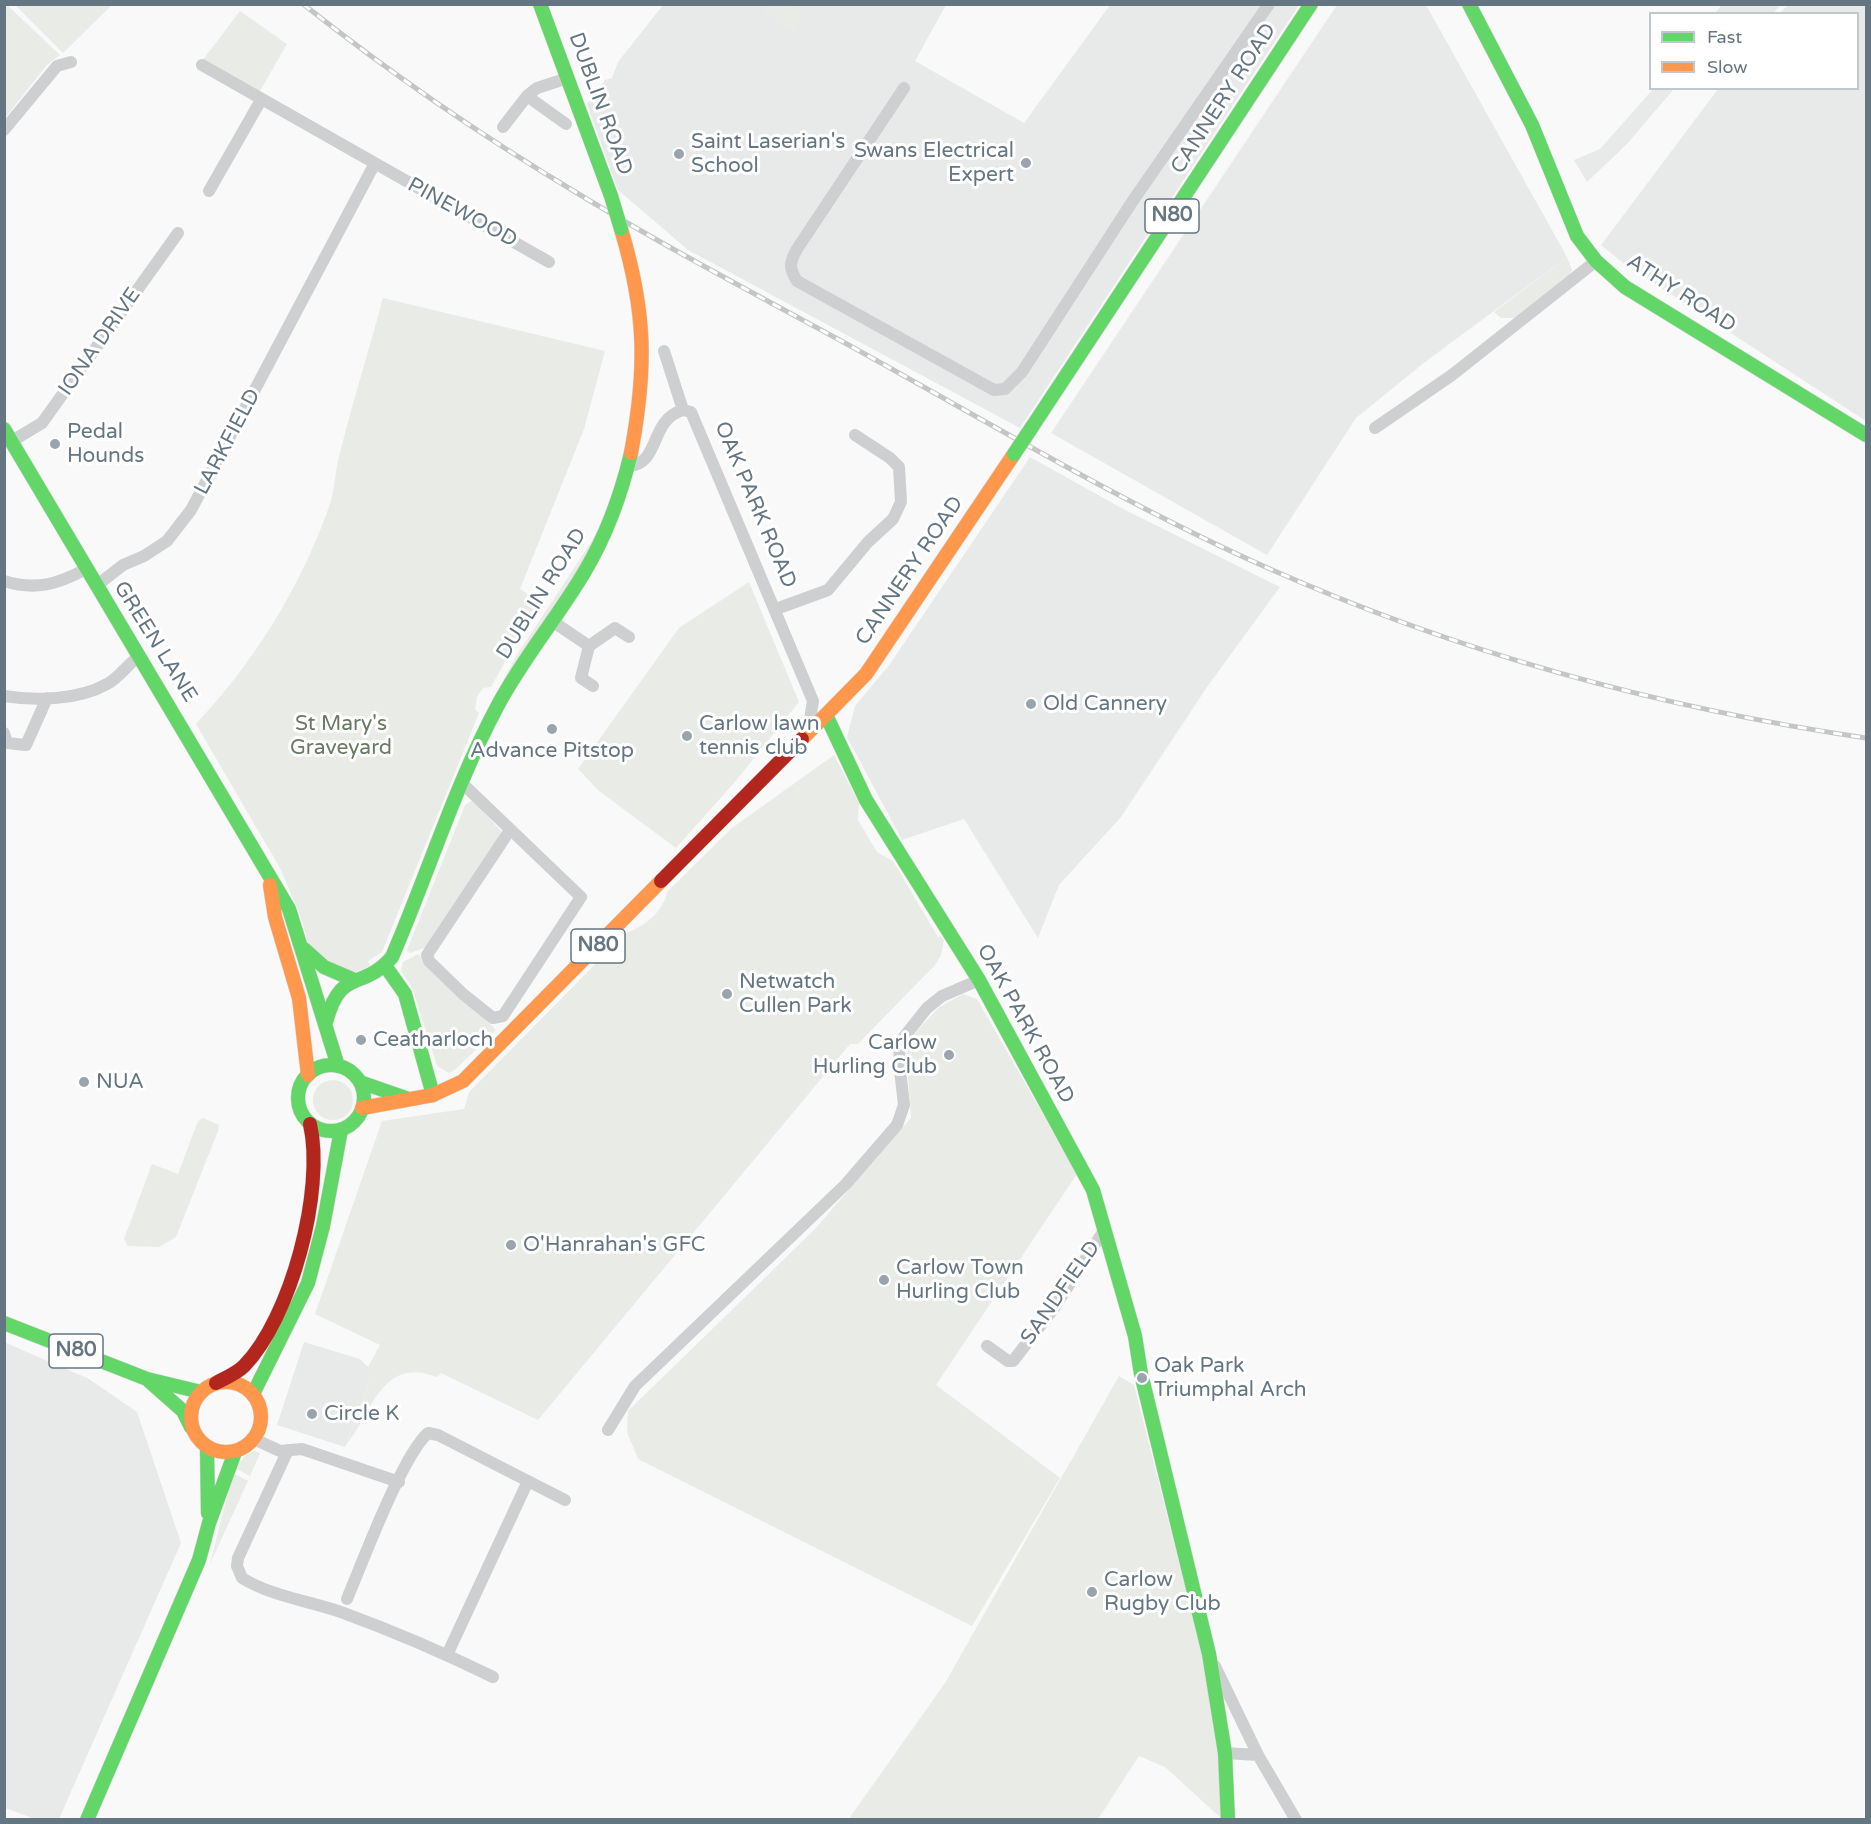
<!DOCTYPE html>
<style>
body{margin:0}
#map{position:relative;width:1871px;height:1824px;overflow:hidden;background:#f9f9f9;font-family:"Varela Round",sans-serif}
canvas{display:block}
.frame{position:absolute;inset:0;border:6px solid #657683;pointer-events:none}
.legend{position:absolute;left:1649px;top:12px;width:210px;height:78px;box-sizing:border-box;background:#fff;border:2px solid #c1c8cd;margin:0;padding:8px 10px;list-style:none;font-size:18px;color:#657683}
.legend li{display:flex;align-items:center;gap:12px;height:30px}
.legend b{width:30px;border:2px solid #c1c8cd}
</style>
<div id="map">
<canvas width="1871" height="1824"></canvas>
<div class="frame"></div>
<ul class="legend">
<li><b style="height:8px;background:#63d668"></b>Fast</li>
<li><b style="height:8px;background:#ff974d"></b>Slow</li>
</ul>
</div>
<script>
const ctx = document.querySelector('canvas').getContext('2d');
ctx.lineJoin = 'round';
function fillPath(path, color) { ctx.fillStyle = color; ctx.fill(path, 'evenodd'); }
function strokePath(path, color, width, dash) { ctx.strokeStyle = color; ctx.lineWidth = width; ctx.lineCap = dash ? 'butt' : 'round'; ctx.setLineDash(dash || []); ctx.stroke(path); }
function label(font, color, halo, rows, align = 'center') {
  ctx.font = font + ' "Varela Round",sans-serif'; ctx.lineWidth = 6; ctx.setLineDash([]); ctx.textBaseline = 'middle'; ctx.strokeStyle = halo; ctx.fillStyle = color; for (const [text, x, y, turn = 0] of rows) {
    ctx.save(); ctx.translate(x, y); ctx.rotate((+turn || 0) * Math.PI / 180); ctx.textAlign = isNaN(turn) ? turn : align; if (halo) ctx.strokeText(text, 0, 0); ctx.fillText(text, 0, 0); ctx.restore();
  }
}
const built = new Path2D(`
 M 663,5 L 946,5 L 915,61 L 1024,123 L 1110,5 L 1299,5 L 1020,428 L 688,250 L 618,190 L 587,104 L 605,80 L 612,78 L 618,62 Z
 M 1337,5 L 1426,5 L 1567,257 L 1425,362 L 1356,418 L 1267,555 L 1051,433 Z
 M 1722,5 L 1722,4 L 1781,5 L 1773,13 L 1715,13 Z
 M 1788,5 L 1866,5 L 1866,421 L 1623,263 L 1601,245 L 1718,89 L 1858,88 L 1858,14 L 1780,13 Z
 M 1654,88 L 1674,89 L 1627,144 L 1587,182 L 1574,160 L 1600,149 Z
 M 1030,457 L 1125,510 L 1280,587 L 1207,687 L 1121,817 L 1059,885 L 1038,938 L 964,819 L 902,840 L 847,737 L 855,706 L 890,664 Z
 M 4,1342 L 89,1379 L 137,1412 L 181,1543 L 59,1819 L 35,1819 L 5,1808 Z
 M 304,1342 L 360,1359 L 368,1367 L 371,1375 L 345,1447 L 277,1425 Z`);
const green = new Path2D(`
 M 6,4 L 60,55 L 47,65 L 5,118 Z
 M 15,5 L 112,5 L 63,53 Z
 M 764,5 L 791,5 L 805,16 L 792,33 L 761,9 Z
 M 240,11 L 287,44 L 257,96 L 202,61 Z
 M 1567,257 L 1572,270 L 1569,276 L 1516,318 L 1501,318 L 1494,312 Z
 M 383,298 L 605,351 L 584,429 L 520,589 L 539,601 L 491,687 L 483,688 L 477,697 L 475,709 L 479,713 L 382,952 L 368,961 L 370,966 L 356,972 L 333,968 L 308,943 L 301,917 L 280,868 L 196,724 C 255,661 300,588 329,507 C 335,490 335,470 340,453 C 353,401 369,350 383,298 Z
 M 597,533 L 585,561 L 501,684 L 517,655 Z
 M 749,582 L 799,702 L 734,783 L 676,848 L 599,791 L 578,769 L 679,628 Z
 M 834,755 L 859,803 L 858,820 L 877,852 L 893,861 L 938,937 L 941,936 L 944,940 L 941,955 L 935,965 L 858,1044 L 850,1044 L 538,1420 L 441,1373 L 437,1377 C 381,1355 372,1414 345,1447 L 371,1375 L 368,1367 L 380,1345 L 315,1314 L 382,1121 L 464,1109 L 469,1092 L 626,933 C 644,927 664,911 667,892 L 732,828 Z
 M 473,800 L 501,831 L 500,836 L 429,946 L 410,953 L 407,950 L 465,805 Z
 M 418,954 L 496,1030 L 456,1069 L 449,1073 L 437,1066 L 413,990 L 401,970 L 403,962 Z
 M 963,994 L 977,999 L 1077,1174 L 936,1385 L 1060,1478 L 972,1626 L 638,1459 L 627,1432 L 628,1411 L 815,1229 L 911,1118 L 906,1043 L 938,1008 Z
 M313 1100a20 20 0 1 1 40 0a20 20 0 1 1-40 0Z
 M 203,1118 L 219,1125 L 218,1131 L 176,1237 L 159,1247 L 128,1246 L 124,1239 L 152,1164 L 178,1174 L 198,1121 Z
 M 1119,1376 L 1134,1385 L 1200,1644 L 1222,1774 L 1222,1819 L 1165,1767 L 1139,1756 L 1098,1819 L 848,1820 L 945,1683 Z
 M 254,1451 L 260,1453 L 250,1476 L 235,1468 L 245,1456 Z
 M 233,1473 L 248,1481 L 210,1564 Z`);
const street = new Path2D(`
 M 202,65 L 549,262
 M 904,88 L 797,249 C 789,263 789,268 797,281 L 994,390 L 1005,389 L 1022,372 L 1132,202 L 1269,4
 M 566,124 L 527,96 L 537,88 L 568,78
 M 503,127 L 527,96
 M 4,130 L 57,66 L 71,62
 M 209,191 L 261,100
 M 664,351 L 683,410
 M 1375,428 L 1452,375 L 1596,261
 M 12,441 L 42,423 L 178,233
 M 629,466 C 661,463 649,420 683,410 L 691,412 L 813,701 L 808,731
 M 4,581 C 36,591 58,584 86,569
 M 96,586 L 123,565 L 144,556 L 167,541 L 191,510 L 374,165
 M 776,609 L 828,590 L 868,542 L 893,519 L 901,502 L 899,467 L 890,458 L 855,435
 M 552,621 L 589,646
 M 593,686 L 581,678 L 589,646 L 615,628 L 629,637
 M 4,696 C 36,701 79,700 107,684 C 119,678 128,664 139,656
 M 4,733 L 7,743 L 26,745 L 47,698
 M 464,785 L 581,897 L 503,1016 L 493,1018 L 463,994 L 429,961 L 427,955 L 510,830
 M 987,1346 L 1008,1361 L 1013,1361 L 1054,1308 L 1105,1229
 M 608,1430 L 635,1386 L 846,1184 L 897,1125 L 904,1105 L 899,1061 L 900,1042 L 927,1008 L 942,996 L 979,980
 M 254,1439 L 280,1451 L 302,1449 L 399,1482
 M 288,1450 L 238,1558 L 237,1566 L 242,1578 C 271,1596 309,1601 341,1612 C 393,1631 444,1653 493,1677
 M 347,1599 C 363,1561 402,1456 428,1433 L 438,1435 L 565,1500
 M 447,1655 L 528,1481
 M 1215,1666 L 1258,1755 L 1296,1820
 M 1225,1753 L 1258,1755`);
const fast = new Path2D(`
 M 540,4 L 611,196
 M 1469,4 L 1532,125 L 1577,236 L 1596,261 L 1625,287 L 1866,435
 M 1032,427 L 1311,4
 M 4,429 L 289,909 L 338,1066
 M 826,715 L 866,800 L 979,980 L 1093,1190 L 1135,1336 L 1141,1374
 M 304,949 L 324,967 L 352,979
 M 386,967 L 405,994 L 433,1095
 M 326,1022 C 341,966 362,992 392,957 C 428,874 455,785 498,705 C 523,658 558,617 585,571 C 607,534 621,495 631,453
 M298 1098a33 33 0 1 1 66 0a33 33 0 1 1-66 0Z
 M 360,1082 L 406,1098
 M 4,1323 L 147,1379 L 201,1392
 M 149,1381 L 183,1411 L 191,1427
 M 1143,1382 L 1209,1654 L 1225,1753 L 1228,1820
 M 253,1394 L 308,1283 L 323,1226 L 341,1130
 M 207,1448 L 208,1513
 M 87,1820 L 199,1560 L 209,1523 L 235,1452`);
const slow = new Path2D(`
 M 621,229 C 646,312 647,368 631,453
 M 802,739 L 866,674 L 1014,454
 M 270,885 L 275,917 L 299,998 L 308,1075
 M 362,1108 L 433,1095 L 463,1081 L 661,881
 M191 1417a35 35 0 1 1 70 0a35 35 0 1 1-70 0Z`);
const jam = new Path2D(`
 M 661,881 L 802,739
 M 216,1383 C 225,1378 236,1374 244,1366 C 291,1318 325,1190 310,1124`);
const rail = new Path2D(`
 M 303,4 C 390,73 482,136 577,193 C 664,246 755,294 845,343 C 985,420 1123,504 1270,569 C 1460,653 1661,708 1866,738`);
const fastBridge = new Path2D(`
 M 611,196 L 621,229
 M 1014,454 L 1032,427`);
const markers = [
 [679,154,6,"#99a4ac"],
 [1026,163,6,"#99a4ac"],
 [55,444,6,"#99a4ac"],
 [1031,704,6,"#99a4ac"],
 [552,729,6,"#99a4ac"],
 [687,736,6,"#99a4ac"],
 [727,994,6,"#99a4ac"],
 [361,1040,6,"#99a4ac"],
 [949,1055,6,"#99a4ac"],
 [84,1082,6,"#99a4ac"],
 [511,1245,6,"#99a4ac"],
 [884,1280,6,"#99a4ac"],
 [1142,1378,6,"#99a4ac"],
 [312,1414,6,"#99a4ac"],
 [1092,1592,6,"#99a4ac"]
];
const shields = [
 [1172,216,54],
 [598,946,54],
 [76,1351,54]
];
const shieldNames = [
 ["N80",1172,216],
 ["N80",598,946],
 ["N80",76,1351]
];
const streetNames = [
 ["CANNERY ROAD",1224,99,-57],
 ["DUBLIN ROAD",600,104,70],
 ["PINEWOOD",462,213,29],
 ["ATHY ROAD",1681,294,33],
 ["IONA DRIVE",100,342,-55],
 ["LARKFIELD",228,442,-62],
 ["OAK PARK ROAD",755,505,67],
 ["CANNERY ROAD",910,571,-56],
 ["DUBLIN ROAD",542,594,-58],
 ["GREEN LANE",155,642,58],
 ["OAK PARK ROAD",1025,1024,61],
 ["SANDFIELD",1061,1293,-55]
];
const poiNames = [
 ["Saint Laserian's",691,142],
 ["School",691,166],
 ["Swans Electrical",1014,151,"right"],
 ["Expert",1014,175,"right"],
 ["Pedal",67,432],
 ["Hounds",67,456],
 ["Old Cannery",1043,704],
 ["Carlow lawn",699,724],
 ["tennis club",699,748],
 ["Advance Pitstop",552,751,"center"],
 ["Netwatch",739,982],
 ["Cullen Park",739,1006],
 ["Ceatharloch",373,1040],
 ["Carlow",937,1043,"right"],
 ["Hurling Club",937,1067,"right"],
 ["NUA",96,1082],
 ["O'Hanrahan's GFC",523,1245],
 ["Carlow Town",896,1268],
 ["Hurling Club",896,1292],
 ["Oak Park",1154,1366],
 ["Triumphal Arch",1154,1390],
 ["Circle K",324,1414],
 ["Carlow",1104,1580],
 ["Rugby Club",1104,1604]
];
const parkNames = [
 ["St Mary's",341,724],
 ["Graveyard",341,748]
];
fillPath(built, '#e8e9e9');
fillPath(green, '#e8ebe6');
strokePath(fast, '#d5d6d7', 15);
strokePath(slow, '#d5d6d7', 15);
strokePath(jam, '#d5d6d7', 15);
strokePath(street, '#cecfd0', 12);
strokePath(fast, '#63d668', 14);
strokePath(slow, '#ff974d', 14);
strokePath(jam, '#b3261e', 14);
strokePath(rail, '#c3c5c6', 5);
strokePath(rail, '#fff', 3, [9]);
strokePath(fastBridge, '#d5d6d7', 15, []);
strokePath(fastBridge, '#63d668', 14);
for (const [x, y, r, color] of markers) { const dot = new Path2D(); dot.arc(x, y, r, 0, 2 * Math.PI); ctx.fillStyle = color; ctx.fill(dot); strokePath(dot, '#fff', 2); }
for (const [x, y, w] of shields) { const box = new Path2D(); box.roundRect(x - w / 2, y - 17, w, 34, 4.5); ctx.fillStyle = '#fff'; ctx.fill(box); strokePath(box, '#657683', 1.5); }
label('bold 20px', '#657683', null, shieldNames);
label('21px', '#657683', '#fff', streetNames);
label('21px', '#657683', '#fff', poiNames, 'left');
label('21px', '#687a64', '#fff', parkNames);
</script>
